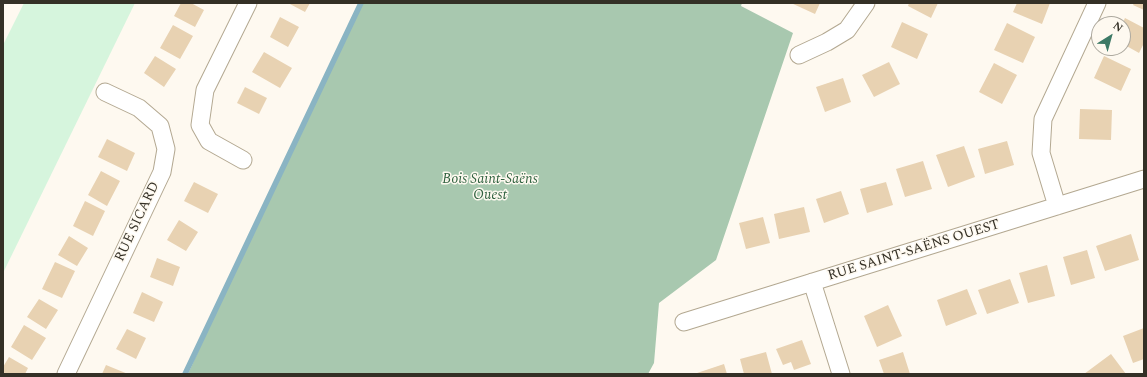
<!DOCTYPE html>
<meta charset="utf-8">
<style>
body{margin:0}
#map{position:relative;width:1147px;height:377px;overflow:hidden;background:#fef9f0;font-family:Spectral,serif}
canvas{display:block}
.frame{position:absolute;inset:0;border:4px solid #343026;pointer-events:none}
.north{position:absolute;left:1091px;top:16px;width:40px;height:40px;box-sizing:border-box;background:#fef9f0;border:1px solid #ada99f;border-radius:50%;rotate:37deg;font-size:11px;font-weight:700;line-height:16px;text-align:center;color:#343026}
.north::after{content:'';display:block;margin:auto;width:14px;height:18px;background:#3d7a66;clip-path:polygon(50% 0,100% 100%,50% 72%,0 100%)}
</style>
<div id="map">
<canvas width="1147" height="377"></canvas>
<div class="frame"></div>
<div class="north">N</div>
</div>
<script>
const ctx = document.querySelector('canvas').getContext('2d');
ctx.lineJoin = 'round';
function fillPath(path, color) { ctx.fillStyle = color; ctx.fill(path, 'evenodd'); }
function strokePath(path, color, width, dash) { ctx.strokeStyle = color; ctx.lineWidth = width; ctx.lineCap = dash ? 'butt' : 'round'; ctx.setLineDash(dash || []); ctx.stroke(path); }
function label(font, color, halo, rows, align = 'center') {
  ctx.font = font + ' Spectral,serif'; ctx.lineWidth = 3; ctx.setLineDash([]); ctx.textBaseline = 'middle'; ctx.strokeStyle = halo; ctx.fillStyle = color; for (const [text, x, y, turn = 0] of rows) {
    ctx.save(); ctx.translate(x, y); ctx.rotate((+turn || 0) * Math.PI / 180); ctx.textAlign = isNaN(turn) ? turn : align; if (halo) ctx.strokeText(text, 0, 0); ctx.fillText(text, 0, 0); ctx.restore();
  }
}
const green = new Path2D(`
 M 24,3 L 135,3 L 3,273 L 3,45 Z`);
const forest = new Path2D(`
 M 359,3 L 742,3 L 741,6 L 793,33 L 716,260 L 659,303 L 654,363 L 648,374 L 188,374 L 269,193 Z`);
const stream = new Path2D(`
 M 185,374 L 361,3`);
const building = new Path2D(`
 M 181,3 L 191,3 L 204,10 L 195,27 L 174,16 Z
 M 288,3 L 310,3 L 305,12 Z
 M 791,3 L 820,3 L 815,14 Z
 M 909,3 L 938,3 L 931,18 L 908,6 Z
 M 1017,3 L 1050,3 L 1042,24 L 1013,12 Z
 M 1134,3 L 1144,3 L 1144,10 L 1133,5 Z
 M 280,17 L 299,27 L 288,47 L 270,37 Z
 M 1125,18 L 1144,28 L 1144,43 L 1139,53 L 1123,44 L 1122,24 Z
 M 902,22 L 928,34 L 917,59 L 891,47 Z
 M 1007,23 L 1035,37 L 1023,63 L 994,50 Z
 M 173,25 L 193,36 L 180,59 L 160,48 Z
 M 264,52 L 292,68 L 280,88 L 252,72 Z
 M 155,56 L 176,69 L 164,87 L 144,73 Z
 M 1104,56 L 1131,69 L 1121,91 L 1094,78 Z
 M 889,62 L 900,84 L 874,97 L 862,75 Z
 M 994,63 L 1017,75 L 1002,104 L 979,92 Z
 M 843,78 L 851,102 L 825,112 L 816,87 Z
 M 245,87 L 267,98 L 259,114 L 237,103 Z
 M 1080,109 L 1112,110 L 1111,140 L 1079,139 Z
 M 107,139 L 135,153 L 127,171 L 98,157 Z
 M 1007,141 L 1014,165 L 985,174 L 978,149 Z
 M 964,146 L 975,177 L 948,187 L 936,155 Z
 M 923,161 L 932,189 L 905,197 L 896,169 Z
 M 101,171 L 120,181 L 107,206 L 88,195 Z
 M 194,182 L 218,194 L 208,213 L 184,201 Z
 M 886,182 L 893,205 L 867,213 L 860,189 Z
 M 841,191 L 849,214 L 824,223 L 816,199 Z
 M 85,201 L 105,211 L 93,236 L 73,226 Z
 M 804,207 L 810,232 L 779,239 L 774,214 Z
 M 763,217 L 770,243 L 746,249 L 739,223 Z
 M 179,220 L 198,232 L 186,251 L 167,240 Z
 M 1131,234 L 1139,260 L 1105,271 L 1096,246 Z
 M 69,236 L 88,248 L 77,266 L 58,255 Z
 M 1087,250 L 1095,278 L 1071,285 L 1063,257 Z
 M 157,258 L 180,267 L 173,286 L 150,277 Z
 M 55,262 L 75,271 L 62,298 L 42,289 Z
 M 1047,265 L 1055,296 L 1028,303 L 1019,273 Z
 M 1010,279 L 1019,303 L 987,314 L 978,290 Z
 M 967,289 L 977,314 L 946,326 L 937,300 Z
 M 142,292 L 163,302 L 154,322 L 133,313 Z
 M 39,299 L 58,310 L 46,329 L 27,317 Z
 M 888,305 L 902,336 L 877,347 L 864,316 Z
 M 24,325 L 46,338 L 32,360 L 11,347 Z
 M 1144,328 L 1144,359 L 1133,363 L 1123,336 Z
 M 127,329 L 146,338 L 136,359 L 116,349 Z
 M 802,340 L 811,364 L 794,370 L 791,362 L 783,365 L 776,349 Z
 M 766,352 L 772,374 L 744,374 L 740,359 Z
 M 903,352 L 910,374 L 884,374 L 879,360 Z
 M 1111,354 L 1126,374 L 1084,374 Z
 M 9,357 L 28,368 L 25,374 L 3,374 L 3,367 Z
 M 724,364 L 727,374 L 694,374 Z
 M 106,365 L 128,374 L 102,374 Z`);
const street = new Path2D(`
 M 799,55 L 827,42 L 847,30 L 866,3
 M 243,160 L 209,141 L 200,125 L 205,90 L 248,3
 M 1057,206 L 1041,153 L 1043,119 L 1097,3
 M 812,282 L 841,374
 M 684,322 L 1144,179
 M 66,374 L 162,172 L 166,149 L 160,126 L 139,108 L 105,92`);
const parkNames = [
 ["Bois Saint-Saëns",490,180],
 ["Ouest",490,196]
];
const streetNames = [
 ["RUE SICARD",138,222,-65],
 ["RUE SAINT-SAËNS OUEST",914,251,-17]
];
fillPath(green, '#d6f5dd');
fillPath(forest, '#a8c8af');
strokePath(stream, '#8ab4c3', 5.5);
fillPath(building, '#e8d2b2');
strokePath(street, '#b3a891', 19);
strokePath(street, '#fff', 17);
label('italic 14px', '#2f613e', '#fef9f0', parkNames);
label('14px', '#343026', '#fef9f0', streetNames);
</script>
